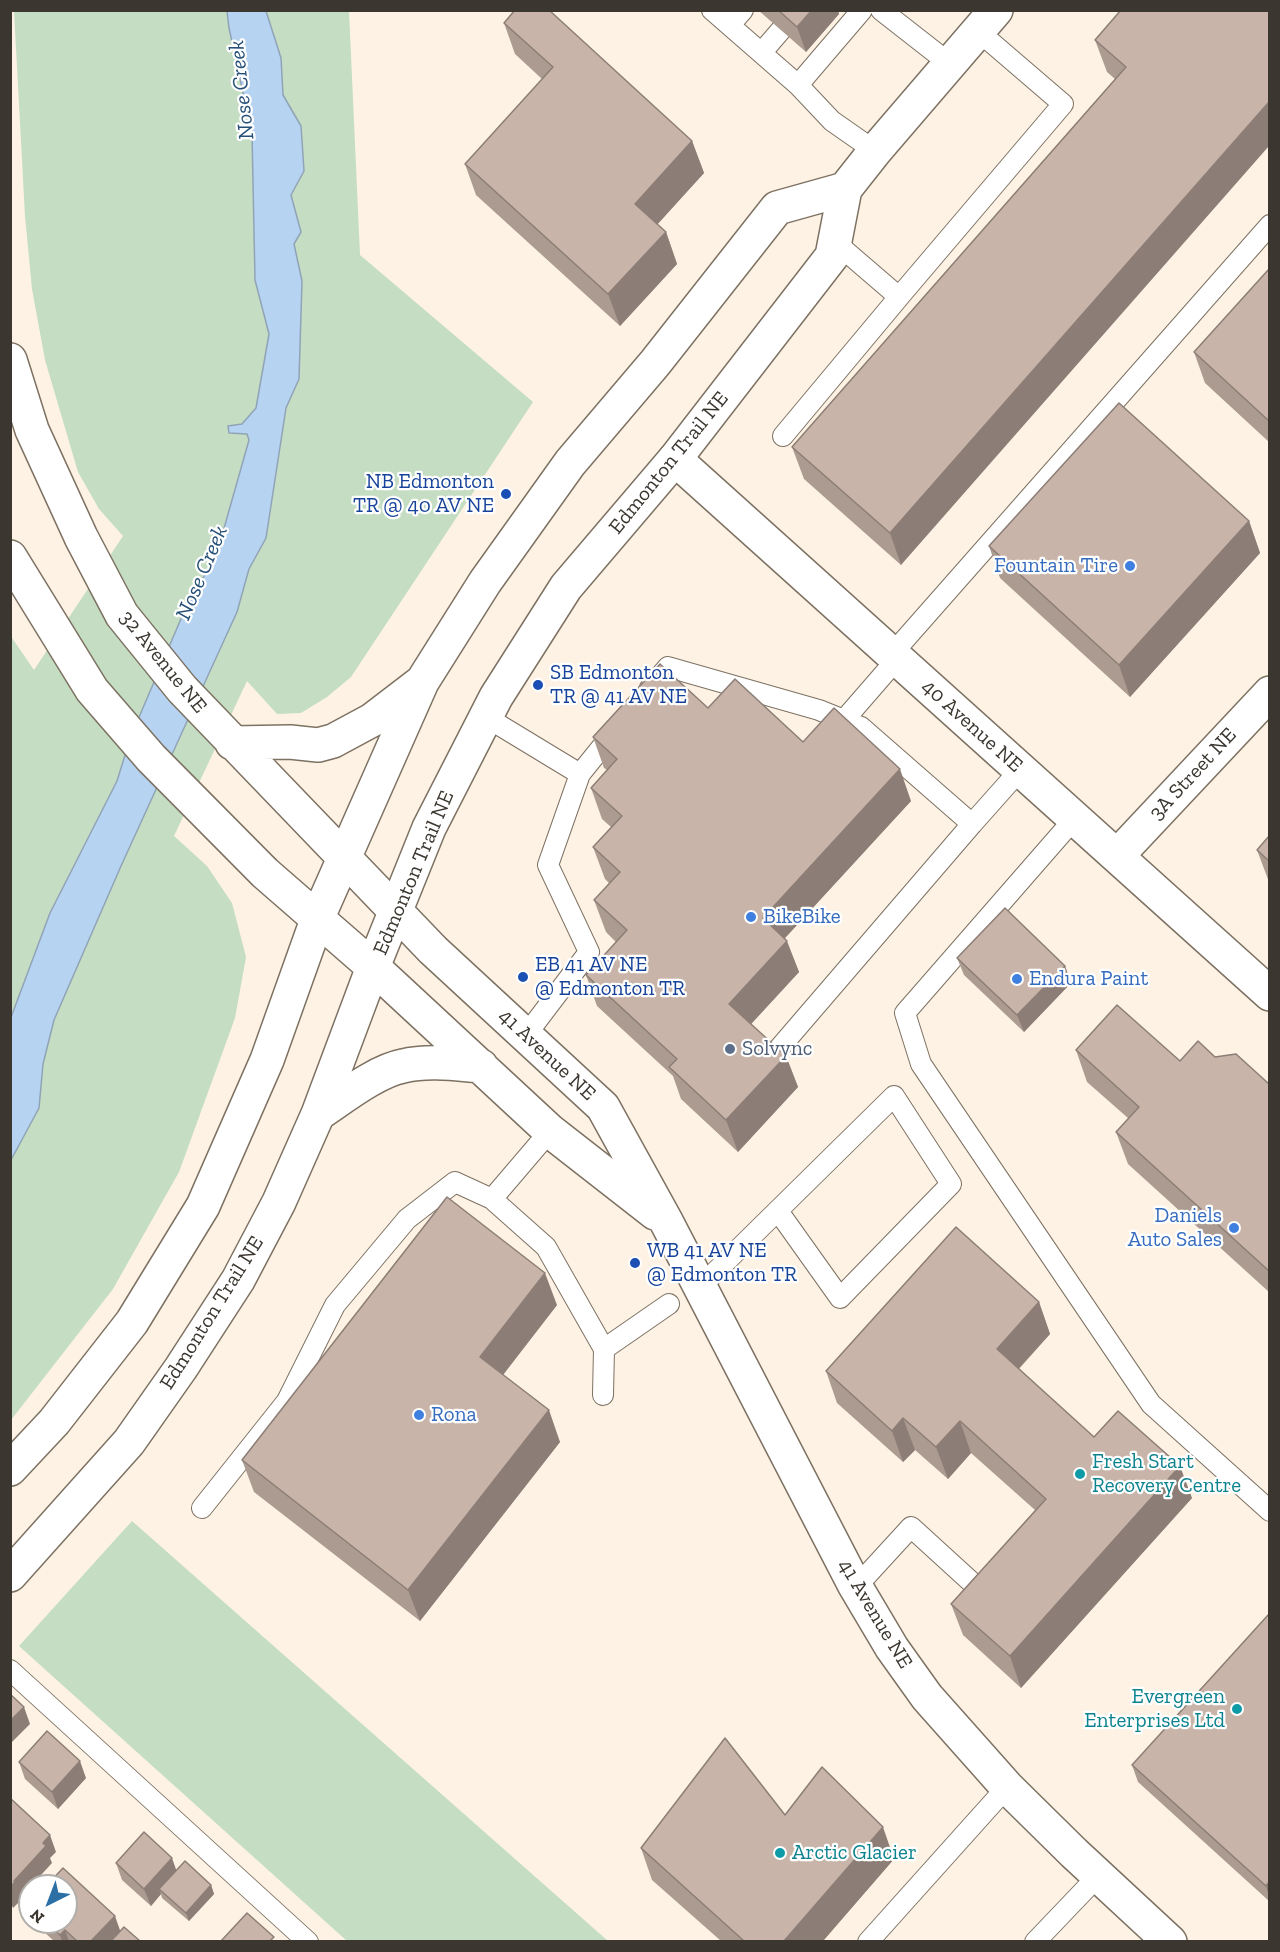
<!DOCTYPE html>
<style>
body{margin:0}
#map{position:relative;width:1280px;height:1952px;overflow:hidden;background:#fdf2e4;font-family:"Zilla Slab",serif}
canvas{display:block}
.frame{position:absolute;inset:0;border:12px solid #3b362f;pointer-events:none}
.north{position:absolute;left:18px;top:1874px;width:60px;height:60px;box-sizing:border-box;background:#fff;border:2px solid #b1afac;border-radius:50%;rotate:222deg;font-size:16px;font-weight:700;line-height:24px;text-align:center;color:#3b362f}
.north::after{content:'';display:block;margin:auto;width:21px;height:27px;background:#2c6fa5;clip-path:polygon(50% 0,100% 100%,50% 72%,0 100%)}
</style>
<div id="map">
<canvas width="1280" height="1952"></canvas>
<div class="frame"></div>
<div class="north">N</div>
</div>
<script>
const ctx = document.querySelector('canvas').getContext('2d');
ctx.lineJoin = 'round';
function fillPath(path, color) { ctx.fillStyle = color; ctx.fill(path, 'evenodd'); }
function strokePath(path, color, width, dash) { ctx.strokeStyle = color; ctx.lineWidth = width; ctx.lineCap = dash ? 'butt' : 'round'; ctx.setLineDash(dash || []); ctx.stroke(path); }
function label(font, color, halo, rows, align = 'center') {
  ctx.font = font + ' "Zilla Slab",serif'; ctx.lineWidth = 4.5; ctx.setLineDash([]); ctx.textBaseline = 'middle'; ctx.strokeStyle = halo; ctx.fillStyle = color; for (const [text, x, y, turn = 0] of rows) {
    ctx.save(); ctx.translate(x, y); ctx.rotate((+turn || 0) * Math.PI / 180); ctx.textAlign = isNaN(turn) ? turn : align; if (halo) ctx.strokeText(text, 0, 0); ctx.fillText(text, 0, 0); ctx.restore();
  }
}
const green = new Path2D(`
 M 14,11 L 349,11 L 360,255 L 533,402 L 351,677 L 327,697 L 301,713 L 277,714 L 247,681 L 174,836 L 207,866 L 232,903 L 246,957 L 235,1018 L 179,1172 L 113,1289 L 11,1420 L 10,635 L 34,670 L 123,536 L 99,509 L 78,472 L 45,360 L 32,289 L 25,216 Z
 M 132,1521 L 608,1941 L 347,1941 L 19,1646 Z`);
const water = new Path2D(`
 M 227,11 L 266,11 L 281,58 L 283,95 L 301,126 L 304,171 L 291,195 L 301,232 L 294,244 L 302,281 L 299,379 L 286,408 L 266,538 L 249,569 L 237,612 L 121,866 L 54,1020 L 43,1064 L 39,1108 L 11,1160 L 10,1020 L 50,913 L 117,781 L 131,736 L 183,614 L 217,553 L 249,440 L 247,434 L 229,433 L 228,426 L 242,424 L 256,408 L 269,334 L 255,280 L 252,134 L 229,28 Z`);
const lane = new Path2D(`
 M 712,10 L 798,85 L 832,121 L 875,151
 M 881,10 L 950,64
 M 730,25 L 743,10
 M 762,52 L 781,30
 M 798,85 L 862,10
 M 899,297 L 1063,104 L 978,31
 M 783,436 L 899,297 L 835,242
 M 892,654 L 1270,225
 M 650,688 L 668,667 L 819,710 L 861,727 L 972,824 L 1020,770
 M 486,717 L 580,774
 M 844,720 L 897,659
 M 1075,818 L 905,1013 L 921,1064 L 1151,1404 L 1270,1511
 M 526,1035 L 589,952 L 548,865 L 580,774 L 614,732
 M 776,1052 L 972,824
 M 492,1199 L 550,1131
 M 700,1287 L 894,1096 L 951,1184 L 840,1298 L 778,1211
 M 604,1349 L 669,1304
 M 202,1508 L 287,1401 L 335,1305 L 407,1219 L 455,1182 L 492,1199 L 546,1247 L 604,1349 L 603,1395
 M 856,1587 L 911,1527 L 991,1600
 M 10,1670 L 308,1942
 M 868,1942 L 1007,1787
 M 1035,1942 L 1098,1876`);
const street = new Path2D(`
 M 675,459 L 1270,994
 M 1117,856 L 1270,693`);
const secondary = new Path2D(`
 M 10,360 L 32,430 L 81,537 L 122,615 L 182,689 L 433,950 L 603,1107 L 667,1223 L 854,1584 L 892,1648 L 927,1697 L 1007,1787 L 1074,1853 L 1170,1942
 M 10,557 L 92,690 L 151,758 L 265,873 L 373,967 L 550,1131 L 655,1213
 M 232,743 L 290,742 L 318,745 L 333,741 L 372,720 L 419,684
 M 318,1114 C 341,1099 376,1071 403,1066 C 428,1060 456,1064 481,1066
 M 10,1469 L 54,1422 L 132,1322 L 203,1206 L 267,1060 L 318,917 L 422,682 L 485,582 L 570,463 L 655,363 L 777,208 L 845,189
 M 10,1575 L 129,1442 L 181,1368 L 238,1280 L 279,1202 L 318,1114 L 373,967 L 429,828 L 496,697 L 566,587 L 675,459 L 832,256 L 845,189 L 875,151 L 996,10`);
const wall = new Path2D(`
 M 758,10 L 838,10 L 839,14 L 806,52 Z
 M 1269,10 L 901,565 L 804,479 L 792,447 L 1115,79 L 1107,72 L 1095,40 Z
 M 504,23 L 692,141 L 704,173 L 657,224 L 666,232 L 677,264 L 620,326 L 476,195 L 465,164 L 542,79 L 515,54 Z
 M 1269,269 L 1269,442 L 1205,383 L 1194,352 Z
 M 1249,521 L 1260,553 L 1130,697 L 1000,578 L 989,546 Z
 M 708,708 L 803,742 L 911,801 L 785,938 L 799,972 L 751,1024 L 786,1056 L 798,1087 L 738,1152 L 681,1099 L 673,1076 L 597,1006 L 586,975 L 616,942 L 606,932 L 594,900 L 610,884 L 605,879 L 593,847 L 611,827 L 602,819 L 591,788 L 607,770 L 604,768 L 593,737 Z
 M 1269,836 L 1269,882 L 1257,850 Z
 M 957,958 L 1065,966 L 1071,983 L 1024,1032 L 964,975 Z
 M 1076,1050 L 1180,1061 L 1215,1057 L 1269,1084 L 1269,1292 L 1128,1164 L 1116,1132 L 1128,1118 L 1087,1082 Z
 M 1039,1302 L 1050,1334 L 1019,1369 L 1094,1437 L 1192,1498 L 1021,1688 L 963,1635 L 951,1604 L 1035,1510 L 971,1453 L 948,1479 L 915,1450 L 903,1462 L 837,1403 L 826,1371 Z
 M 557,1305 L 503,1375 L 560,1442 L 420,1621 L 254,1492 L 242,1460 Z
 M 1269,1614 L 1269,1901 L 1138,1782 L 1132,1765 Z
 M 19,1762 L 86,1778 L 58,1809 L 25,1779 Z
 M 785,1815 L 894,1859 L 823,1941 L 721,1941 L 652,1880 L 641,1848 Z
 M 116,1863 L 177,1870 L 211,1885 L 214,1894 L 189,1921 L 162,1898 L 161,1894 L 151,1906 L 122,1880 Z
 M 33,1922 L 66,1922 L 120,1931 L 140,1941 L 54,1941 Z`);
const shadedWall = new Path2D(`
 M 812,10 L 838,10 L 839,14 L 806,52 L 797,27 Z
 M 1269,102 L 1269,146 L 901,565 L 890,533 Z
 M 692,141 L 704,173 L 647,236 L 635,204 Z
 M 666,232 L 677,264 L 620,326 L 608,294 Z
 M 1249,521 L 1260,553 L 1130,697 L 1119,665 Z
 M 900,769 L 911,801 L 774,950 L 763,918 Z
 M 787,941 L 799,972 L 741,1035 L 729,1004 Z
 M 1065,966 L 1071,983 L 1024,1032 L 1017,1015 Z
 M 786,1056 L 798,1087 L 738,1152 L 726,1120 Z
 M 545,1273 L 557,1305 L 492,1389 L 480,1357 Z
 M 1039,1302 L 1050,1334 L 1008,1380 L 997,1349 Z
 M 549,1410 L 560,1442 L 420,1621 L 408,1590 Z
 M 903,1418 L 915,1450 L 903,1462 L 892,1431 Z
 M 960,1421 L 971,1453 L 948,1479 L 936,1447 Z
 M 1180,1466 L 1192,1498 L 1021,1688 L 1010,1656 Z
 M 24,1707 L 30,1724 L 10,1744 L 10,1721 Z
 M 80,1761 L 86,1778 L 58,1809 L 52,1792 Z
 M 883,1827 L 894,1859 L 823,1941 L 784,1941 Z
 M 50,1835 L 56,1852 L 50,1858 L 52,1863 L 21,1897 L 22,1899 L 13,1908 L 10,1901 L 10,1887 L 14,1881 L 43,1843 Z
 M 172,1858 L 178,1875 L 159,1889 L 161,1894 L 151,1906 L 144,1889 Z
 M 1269,1882 L 1269,1896 L 1266,1886 Z
 M 211,1885 L 214,1894 L 189,1921 L 186,1913 Z
 M 115,1916 L 121,1933 L 113,1941 L 91,1941 Z
 M 65,1930 L 69,1941 L 62,1941 L 60,1935 Z`);
const building = new Path2D(`
 M 515,10 L 549,10 L 692,141 L 635,204 L 666,232 L 608,294 L 465,164 L 553,67 L 504,23 Z
 M 778,10 L 812,10 L 797,27 Z
 M 1121,10 L 1269,10 L 1269,102 L 890,533 L 792,447 L 1126,67 L 1095,40 Z
 M 1269,269 L 1269,421 L 1194,352 Z
 M 1119,403 L 1249,521 L 1119,665 L 989,546 Z
 M 660,664 L 708,708 L 735,679 L 803,742 L 834,708 L 900,769 L 763,918 L 787,941 L 729,1004 L 786,1056 L 726,1120 L 669,1067 L 677,1059 L 586,975 L 627,930 L 594,900 L 620,872 L 593,847 L 622,816 L 591,788 L 617,759 L 593,737 Z
 M 1269,836 L 1269,861 L 1257,850 Z
 M 1005,908 L 1065,966 L 1017,1015 L 957,958 Z
 M 1117,1005 L 1180,1061 L 1198,1041 L 1215,1057 L 1236,1054 L 1269,1084 L 1269,1271 L 1116,1132 L 1139,1107 L 1076,1050 Z
 M 447,1197 L 545,1273 L 480,1357 L 549,1410 L 408,1590 L 242,1460 Z
 M 956,1227 L 1039,1302 L 997,1349 L 1094,1437 L 1118,1411 L 1180,1466 L 1010,1656 L 951,1604 L 1046,1499 L 960,1421 L 936,1447 L 903,1418 L 892,1431 L 826,1371 Z
 M 1269,1614 L 1269,1882 L 1266,1886 L 1132,1765 Z
 M 10,1694 L 24,1707 L 10,1721 Z
 M 47,1731 L 80,1761 L 52,1792 L 19,1762 Z
 M 725,1738 L 785,1815 L 822,1767 L 883,1827 L 784,1941 L 744,1941 L 641,1848 Z
 M 10,1798 L 50,1835 L 43,1843 L 46,1846 L 14,1881 L 15,1882 L 10,1887 Z
 M 144,1832 L 172,1858 L 144,1889 L 116,1863 Z
 M 185,1861 L 211,1885 L 186,1913 L 159,1889 Z
 M 63,1868 L 115,1916 L 91,1941 L 77,1941 L 65,1930 L 60,1935 L 46,1922 L 66,1922 L 66,1886 L 46,1886 Z
 M 247,1913 L 274,1937 L 270,1941 L 221,1941 Z
 M 124,1927 L 140,1941 L 111,1941 Z`);
const markers = [
 [506,494,6,"#1a4fb4"],
 [1130,566,6,"#3f7fe0"],
 [538,685,6,"#1a4fb4"],
 [751,917,6,"#3f7fe0"],
 [523,977,6,"#1a4fb4"],
 [1017,979,6,"#3f7fe0"],
 [730,1049,6,"#5c6f8a"],
 [1234,1228,6,"#3f7fe0"],
 [635,1263,6,"#1a4fb4"],
 [419,1415,6,"#3f7fe0"],
 [1080,1474,6,"#0f9aa8"],
 [1237,1709,6,"#0f9aa8"],
 [780,1853,6,"#0f9aa8"]
];
const streetNames = [
 ["Edmonton Trail NE",669,463,-51],
 ["32 Avenue NE",163,662,51],
 ["40 Avenue NE",972,726,42],
 ["3A Street NE",1193,774,-47],
 ["Edmonton Trail NE",414,873,-67],
 ["41 Avenue NE",547,1055,43],
 ["Edmonton Trail NE",212,1313,-58],
 ["41 Avenue NE",875,1614,59]
];
const transitNames = [
 ["NB Edmonton",494,482,"right"],
 ["TR @ 40 AV NE",494,506,"right"],
 ["SB Edmonton",550,673],
 ["TR @ 41 AV NE",550,697],
 ["EB 41 AV NE",535,965],
 ["@ Edmonton TR",535,989],
 ["WB 41 AV NE",647,1251],
 ["@ Edmonton TR",647,1275]
];
const shopNames = [
 ["Fountain Tire",1118,566,"right"],
 ["BikeBike",763,917],
 ["Endura Paint",1029,979],
 ["Daniels",1222,1216,"right"],
 ["Auto Sales",1222,1240,"right"],
 ["Rona",431,1415]
];
const serviceNames = [
 ["Solvync",742,1049]
];
const cultureNames = [
 ["Fresh Start",1092,1462],
 ["Recovery Centre",1092,1486],
 ["Evergreen",1225,1697,"right"],
 ["Enterprises Ltd",1225,1721,"right"],
 ["Arctic Glacier",792,1853]
];
const waterNames = [
 ["Nose Creek",242,90,-96],
 ["Nose Creek",202,573,-67]
];
fillPath(green, '#c4ddc3');
fillPath(water, '#b6d3f1');
strokePath(water, '#91a4b7', 1.5);
strokePath(lane, '#7d7162', 22);
strokePath(street, '#7d7162', 36);
strokePath(secondary, '#7d7162', 36);
strokePath(lane, '#fff', 20);
strokePath(street, '#fff', 33);
strokePath(secondary, '#fff', 33);
fillPath(wall, '#ac9b91');
fillPath(shadedWall, '#8c7e76');
fillPath(building, '#c8b4a9');
strokePath(building, '#8c7e76', 1.5);
for (const [x, y, r, color] of markers) { const dot = new Path2D(); dot.arc(x, y, r, 0, 2 * Math.PI); ctx.fillStyle = color; ctx.fill(dot); strokePath(dot, '#fff', 2); }
label('21px', '#3b362f', '#fff', streetNames);
label('21px', '#164399', '#fff', transitNames, 'left');
label('21px', '#366cbe', '#fff', shopNames, 'left');
label('21px', '#4e5e75', '#fff', serviceNames, 'left');
label('21px', '#0d838f', '#fff', cultureNames, 'left');
label('italic 22px', '#265078', '#fff', waterNames);
</script>
